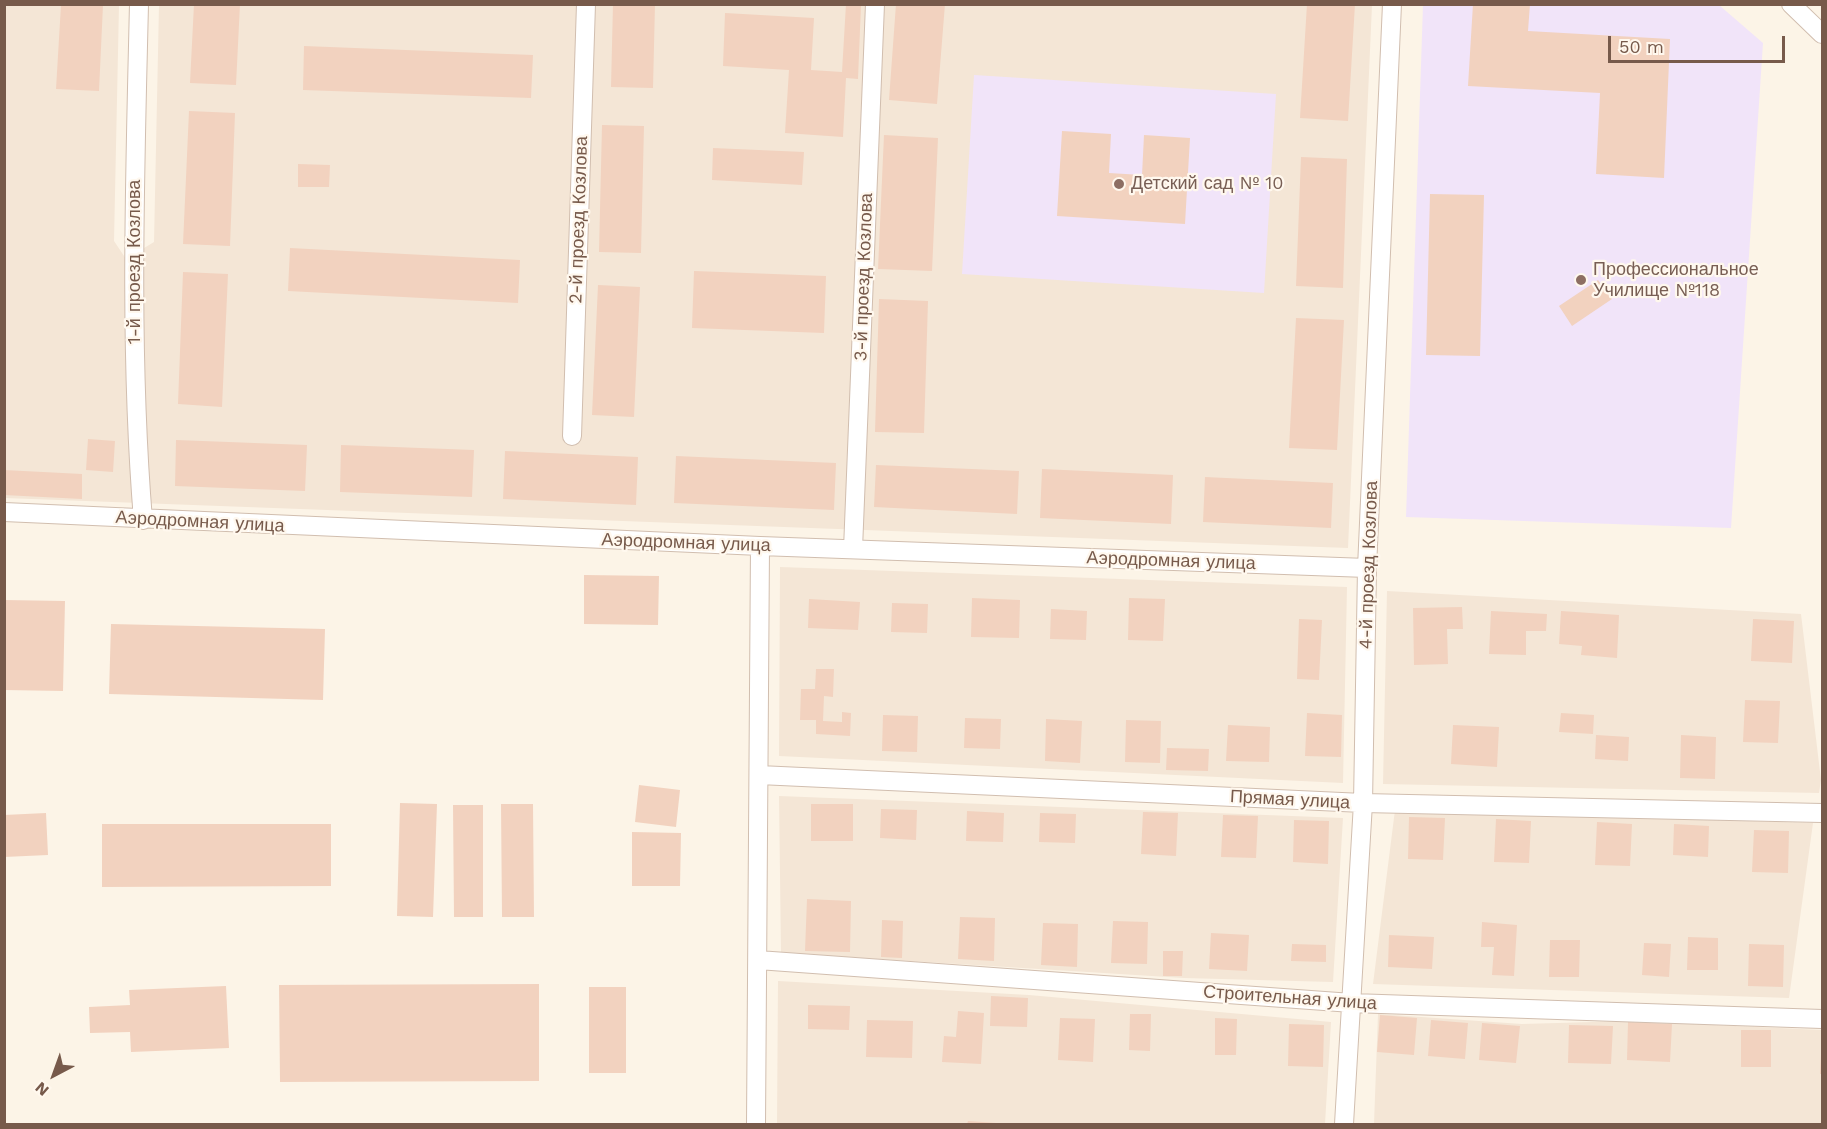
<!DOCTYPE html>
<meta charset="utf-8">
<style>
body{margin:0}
#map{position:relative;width:1827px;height:1129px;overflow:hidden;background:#fcf4e7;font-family:"Work Sans",sans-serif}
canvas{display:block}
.frame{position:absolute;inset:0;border:6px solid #775a4b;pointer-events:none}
.north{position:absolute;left:24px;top:1045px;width:60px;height:60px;-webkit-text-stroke:4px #fff8ee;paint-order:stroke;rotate:221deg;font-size:16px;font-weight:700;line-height:24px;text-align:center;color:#775a4b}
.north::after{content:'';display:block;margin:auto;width:21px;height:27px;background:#775a4b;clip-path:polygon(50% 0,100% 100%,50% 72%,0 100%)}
.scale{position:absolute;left:1608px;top:36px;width:177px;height:27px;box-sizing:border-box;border:3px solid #775a4b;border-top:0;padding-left:8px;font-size:18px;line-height:21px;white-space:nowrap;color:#775a4b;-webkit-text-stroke:4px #fff8ee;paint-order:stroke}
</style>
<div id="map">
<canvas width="1827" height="1129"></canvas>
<div class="frame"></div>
<div class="north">N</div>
<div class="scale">50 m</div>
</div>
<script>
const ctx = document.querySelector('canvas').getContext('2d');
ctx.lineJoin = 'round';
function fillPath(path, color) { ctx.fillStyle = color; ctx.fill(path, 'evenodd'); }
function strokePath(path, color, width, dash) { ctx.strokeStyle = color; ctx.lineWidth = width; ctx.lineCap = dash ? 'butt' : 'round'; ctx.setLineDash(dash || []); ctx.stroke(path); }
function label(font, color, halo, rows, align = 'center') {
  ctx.font = font + ' "Work Sans",sans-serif'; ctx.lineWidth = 4.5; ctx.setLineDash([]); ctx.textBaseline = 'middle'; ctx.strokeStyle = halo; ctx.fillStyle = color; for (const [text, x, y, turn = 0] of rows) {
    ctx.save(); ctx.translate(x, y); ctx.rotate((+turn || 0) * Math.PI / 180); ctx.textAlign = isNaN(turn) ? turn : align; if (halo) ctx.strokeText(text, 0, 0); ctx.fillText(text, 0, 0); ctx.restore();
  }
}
const residential = new Path2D(`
 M 5,5 L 119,5 L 114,241 L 126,259 L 154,242 L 159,5 L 1372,5 L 1348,548 L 5,498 Z
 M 780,567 L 1347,587 L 1343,783 L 779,756 Z
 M 1387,591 L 1801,614 L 1821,780 L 1819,793 L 1383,784 Z
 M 779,796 L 1343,818 L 1333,982 L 1184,978 L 781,953 Z
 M 1395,810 L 1813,823 L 1789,998 L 1373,984 Z
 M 778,981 L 1029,995 L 1331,1022 L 1325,1124 L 777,1124 Z
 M 1378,1014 L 1522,1024 L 1628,1021 L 1822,1030 L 1822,1124 L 1374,1124 Z`);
const education = new Path2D(`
 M 1423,5 L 1719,5 L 1763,43 L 1731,528 L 1406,517 Z
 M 974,75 L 1276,94 L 1264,293 L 962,274 Z`);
const building = new Path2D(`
 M 194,4 L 240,4 L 236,85 L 190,83 Z
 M 613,4 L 655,4 L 653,88 L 611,87 Z
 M 846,4 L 861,5 L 858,79 L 846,78 L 843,137 L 785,133 L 789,70 L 723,66 L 725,13 L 814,18 L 811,70 L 842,72 Z
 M 896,4 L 945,4 L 937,104 L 889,100 Z
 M 1307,4 L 1355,4 L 1348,121 L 1300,118 Z
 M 1473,4 L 1530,4 L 1528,31 L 1670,39 L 1664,178 L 1596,174 L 1600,93 L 1468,86 Z
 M 61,5 L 103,5 L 99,91 L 56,89 Z
 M 304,46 L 533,55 L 531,98 L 303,90 Z
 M 189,111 L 235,113 L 230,246 L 183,244 Z
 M 602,125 L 644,126 L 641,253 L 599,252 Z
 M 1062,131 L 1111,134 L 1109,173 L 1142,175 L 1144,135 L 1190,138 L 1185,224 L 1057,216 Z
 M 884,135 L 938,138 L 932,271 L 878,269 Z
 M 713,148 L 804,152 L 802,185 L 712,180 Z
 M 1301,157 L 1347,159 L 1343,288 L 1296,286 Z
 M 298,164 L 330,165 L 329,187 L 298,187 Z
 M 1430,194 L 1484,195 L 1480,356 L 1426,355 Z
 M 290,248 L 520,260 L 518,303 L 288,291 Z
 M 694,271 L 826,276 L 824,333 L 692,328 Z
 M 183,272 L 228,274 L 222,407 L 178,404 Z
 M 1598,280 L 1612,299 L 1572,326 L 1559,306 Z
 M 598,285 L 640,287 L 634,417 L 592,415 Z
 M 879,299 L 928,301 L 924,433 L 875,432 Z
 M 1296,318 L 1344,320 L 1337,450 L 1289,448 Z
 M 88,439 L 115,441 L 113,472 L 86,470 Z
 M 176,440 L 307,445 L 305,491 L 175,486 Z
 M 341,445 L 474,450 L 472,497 L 340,492 Z
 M 505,451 L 638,457 L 636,505 L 503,499 Z
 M 676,456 L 836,463 L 834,510 L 674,503 Z
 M 876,465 L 1019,471 L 1017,514 L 874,507 Z
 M 1042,469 L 1173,475 L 1171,524 L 1040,518 Z
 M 4,470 L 82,474 L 82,499 L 4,495 Z
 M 1205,477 L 1333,483 L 1331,528 L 1203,522 Z
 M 584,575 L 659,576 L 658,625 L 584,624 Z
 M 972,598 L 1020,600 L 1019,638 L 971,637 Z
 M 1129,598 L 1165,599 L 1163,641 L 1128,640 Z
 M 809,599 L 860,602 L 858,630 L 808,628 Z
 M 4,600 L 65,601 L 63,691 L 4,690 Z
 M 892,603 L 928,604 L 927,633 L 891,632 Z
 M 1462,607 L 1463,629 L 1447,629 L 1448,664 L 1414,665 L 1413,608 Z
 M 1051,609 L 1087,611 L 1086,640 L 1050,639 Z
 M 1491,611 L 1547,614 L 1546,631 L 1526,631 L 1526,655 L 1489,654 Z
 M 1561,611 L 1619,615 L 1617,658 L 1581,655 L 1582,646 L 1559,644 Z
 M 1299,619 L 1322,620 L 1319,680 L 1297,679 Z
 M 1753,619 L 1794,621 L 1792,663 L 1751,661 Z
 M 111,624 L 325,629 L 323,700 L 109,694 Z
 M 816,669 L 834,669 L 833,697 L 824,696 L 823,721 L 842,722 L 842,712 L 851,713 L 850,736 L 816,734 L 816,720 L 800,720 L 801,689 L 815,689 Z
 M 1745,700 L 1780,701 L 1778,743 L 1743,742 Z
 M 1307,713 L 1342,715 L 1341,757 L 1305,756 Z
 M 1561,713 L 1594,715 L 1593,734 L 1559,732 Z
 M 883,715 L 918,716 L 917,752 L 882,751 Z
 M 965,718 L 1001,719 L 1000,749 L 964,748 Z
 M 1046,719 L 1082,721 L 1080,763 L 1045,761 Z
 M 1126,720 L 1161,721 L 1160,763 L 1125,762 Z
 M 1228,725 L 1270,727 L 1269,762 L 1226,761 Z
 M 1453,725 L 1499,727 L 1497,767 L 1451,764 Z
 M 1596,735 L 1629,737 L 1628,761 L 1595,759 Z
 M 1681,735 L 1716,737 L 1715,779 L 1680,778 Z
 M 1167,748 L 1209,749 L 1208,771 L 1166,770 Z
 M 639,785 L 680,790 L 676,827 L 635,822 Z
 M 400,803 L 437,804 L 433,917 L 397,916 Z
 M 501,804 L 533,804 L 534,917 L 502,917 Z
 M 811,804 L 853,804 L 853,841 L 811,841 Z
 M 453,805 L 483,805 L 483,917 L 454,917 Z
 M 881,809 L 917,810 L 916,840 L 880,838 Z
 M 967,811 L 1004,813 L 1003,842 L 966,841 Z
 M 1143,812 L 1178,813 L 1176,856 L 1141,854 Z
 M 46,813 L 48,855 L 4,857 L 4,815 Z
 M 1040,813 L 1076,814 L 1075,843 L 1039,842 Z
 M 1223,815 L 1258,816 L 1256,858 L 1221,857 Z
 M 1409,817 L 1445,818 L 1443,860 L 1408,859 Z
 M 1496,819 L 1531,821 L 1529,863 L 1494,862 Z
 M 1294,820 L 1329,821 L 1328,864 L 1293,862 Z
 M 1597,822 L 1632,824 L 1630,866 L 1595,865 Z
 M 102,824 L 331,824 L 331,886 L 102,887 Z
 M 1674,824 L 1709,826 L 1708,857 L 1673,855 Z
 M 1754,830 L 1789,831 L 1788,873 L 1752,872 Z
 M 632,832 L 681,833 L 680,886 L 632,886 Z
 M 807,899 L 851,901 L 850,952 L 805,951 Z
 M 960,917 L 995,918 L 994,961 L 958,959 Z
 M 882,920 L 903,921 L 902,958 L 881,957 Z
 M 1113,921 L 1148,922 L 1147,964 L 1111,963 Z
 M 1482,922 L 1517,925 L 1514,976 L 1492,975 L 1494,947 L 1481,947 Z
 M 1043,923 L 1078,924 L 1077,967 L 1041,965 Z
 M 1211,933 L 1249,935 L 1247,971 L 1209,969 Z
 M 1389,935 L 1434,937 L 1432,969 L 1388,967 Z
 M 1688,937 L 1718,938 L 1718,970 L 1687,970 Z
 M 1550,940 L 1580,940 L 1579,977 L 1549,977 Z
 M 1644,943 L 1671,944 L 1669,977 L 1642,975 Z
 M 1292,944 L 1326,945 L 1326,962 L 1291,961 Z
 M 1749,944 L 1784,945 L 1783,987 L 1748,986 Z
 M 1163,951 L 1183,951 L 1182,976 L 1163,976 Z
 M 539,984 L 539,1081 L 280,1082 L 279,985 Z
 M 226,986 L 229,1048 L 131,1052 L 130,1032 L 90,1033 L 89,1007 L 130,1005 L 129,990 Z
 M 589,987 L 626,987 L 626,1073 L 589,1073 Z
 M 991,996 L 1028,998 L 1027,1027 L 990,1026 Z
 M 808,1005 L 850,1006 L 849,1030 L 808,1029 Z
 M 958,1011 L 984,1013 L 981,1064 L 942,1062 L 944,1036 L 956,1037 Z
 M 1130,1014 L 1151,1014 L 1150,1051 L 1129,1050 Z
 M 1380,1015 L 1417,1018 L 1414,1055 L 1377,1052 Z
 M 1060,1018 L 1095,1019 L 1093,1062 L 1058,1060 Z
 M 1215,1018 L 1237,1019 L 1236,1055 L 1215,1055 Z
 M 867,1020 L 913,1021 L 912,1058 L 866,1057 Z
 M 1431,1020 L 1468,1023 L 1465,1059 L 1428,1056 Z
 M 1628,1022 L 1672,1024 L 1670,1062 L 1627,1060 Z
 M 1482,1023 L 1520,1026 L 1516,1063 L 1479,1060 Z
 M 1289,1024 L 1324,1025 L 1323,1067 L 1288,1066 Z
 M 1569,1025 L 1613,1026 L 1611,1064 L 1568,1063 Z
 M 1741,1030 L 1771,1030 L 1771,1067 L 1741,1067 Z
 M 1821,1055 L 1822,1055 L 1822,1074 L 1820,1074 Z
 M 968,1121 L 996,1123 L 996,1124 L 967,1124 Z`);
const minor = new Path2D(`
 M 139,4 C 135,176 129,348 143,520
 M 1791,4 L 1822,34
 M 572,436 L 586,4
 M 4,512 L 760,546 L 1367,568
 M 853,549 L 875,4
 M 759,775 L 1363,803 L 1822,813
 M 758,960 L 1352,1003 L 1822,1019
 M 756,1124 L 760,546
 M 1344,1124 L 1363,803 L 1367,568 L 1392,4`);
const markers = [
 [1119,184,6,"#8d6e63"],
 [1581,280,6,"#8d6e63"]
];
const educationNames = [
 ["Детский сад № 10",1131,184],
 ["Профессиональное",1593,270],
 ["Училище №118",1593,291]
];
const streetNames = [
 ["2-й проезд Козлова",579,220,-88],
 ["1-й проезд Козлова",135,262,-90],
 ["3-й проезд Козлова",864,277,-88],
 ["Аэродромная улица",200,522,3],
 ["Аэродромная улица",686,543,2],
 ["Аэродромная улица",1171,561,2],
 ["4-й проезд Козлова",1369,565,-88],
 ["Прямая улица",1290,800,3],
 ["Строительная улица",1290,998,4]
];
fillPath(residential, '#f4e6d6');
fillPath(education, '#f1e4f9');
fillPath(building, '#f2d2bf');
strokePath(minor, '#d1beaf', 20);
strokePath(minor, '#fff', 18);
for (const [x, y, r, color] of markers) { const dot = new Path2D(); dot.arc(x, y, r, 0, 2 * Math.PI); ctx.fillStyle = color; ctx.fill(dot); strokePath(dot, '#fff8ee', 2); }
label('18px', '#785e54', '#fff8ee', educationNames, 'left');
label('18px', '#775a4b', '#fff8ee', streetNames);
</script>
